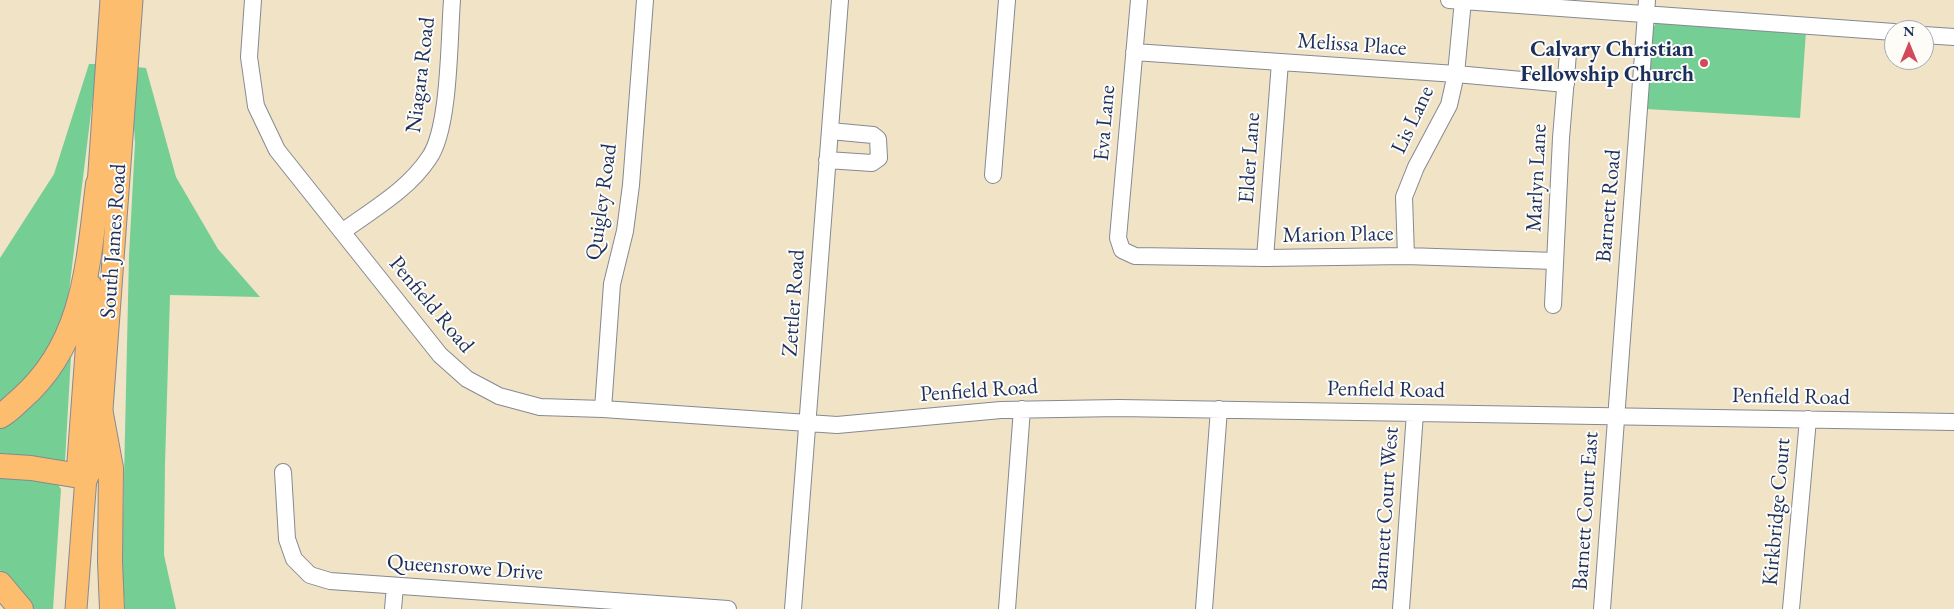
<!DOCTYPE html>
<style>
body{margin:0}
#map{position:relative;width:1954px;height:609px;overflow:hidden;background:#f0e3c6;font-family:"EB Garamond",serif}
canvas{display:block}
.north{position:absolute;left:1884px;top:20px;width:50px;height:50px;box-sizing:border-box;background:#fdfcf7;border:1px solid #a3aaba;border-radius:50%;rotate:0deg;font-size:14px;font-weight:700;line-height:20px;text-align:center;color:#1b2f5e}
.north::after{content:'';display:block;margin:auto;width:18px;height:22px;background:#d1495b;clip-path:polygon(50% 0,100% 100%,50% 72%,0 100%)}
</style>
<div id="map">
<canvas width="1954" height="609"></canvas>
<div class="north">N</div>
</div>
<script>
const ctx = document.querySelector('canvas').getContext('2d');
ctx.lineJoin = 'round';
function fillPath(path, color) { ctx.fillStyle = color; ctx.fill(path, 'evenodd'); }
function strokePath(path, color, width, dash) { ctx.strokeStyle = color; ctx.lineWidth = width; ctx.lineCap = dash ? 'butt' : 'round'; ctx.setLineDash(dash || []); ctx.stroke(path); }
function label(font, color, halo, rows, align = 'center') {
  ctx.font = font + ' "EB Garamond",serif'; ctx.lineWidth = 4; ctx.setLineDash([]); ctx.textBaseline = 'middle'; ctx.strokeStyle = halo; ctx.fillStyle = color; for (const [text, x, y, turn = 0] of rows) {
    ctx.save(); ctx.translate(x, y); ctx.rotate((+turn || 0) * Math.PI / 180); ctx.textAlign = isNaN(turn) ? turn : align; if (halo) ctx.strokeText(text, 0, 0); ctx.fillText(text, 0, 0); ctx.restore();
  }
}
const green = new Path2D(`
 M 1656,23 L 1806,31 L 1800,118 L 1646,109 L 1651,32 Z
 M 89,64 L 97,64 L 69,291 L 62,321 L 40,366 L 0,404 L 0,258 L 54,174 Z
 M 136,67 L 146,68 L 176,177 L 218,249 L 260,297 L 170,295 L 165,464 L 164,555 L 176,609 L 125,609 L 122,566 L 129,256 L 135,143 L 133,113 Z
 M 71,356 L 65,461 L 0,455 L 0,427 L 55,378 Z
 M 0,474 L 54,479 L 61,489 L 53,609 L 31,609 L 0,570 Z`);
const minor = new Path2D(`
 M 253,0 L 249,57 L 256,106 L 277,150 L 440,355 L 467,379 L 499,396 L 540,407 L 603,409 L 837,425 L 1001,410 L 1119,408 L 1954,422
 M 1139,0 L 1118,238 L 1122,250 L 1135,256 L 1265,258 L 1406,256 L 1555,261
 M 1449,0 L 1894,32
 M 1924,35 L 1954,37
 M 1134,52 L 1456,74 L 1566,84
 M 827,160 L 872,163 L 879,158 L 878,139 L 873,135 L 830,131
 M 993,175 L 1007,0
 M 342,232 C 372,210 408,190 429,158 C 450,129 449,38 452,0
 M 1406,256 L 1404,197 L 1416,167 L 1449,105 L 1456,74 L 1463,0
 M 1265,258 L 1280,62
 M 1553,305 L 1561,138 L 1568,53
 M 603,409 L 612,284 L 625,231 L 631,185 L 645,0
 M 283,472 L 287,539 L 294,559 L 310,575 L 330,581 L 728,609
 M 393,609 L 395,586
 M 793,609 L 840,0
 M 1007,609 L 1022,409
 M 1204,609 L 1219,409
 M 1401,609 L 1415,413
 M 1602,609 L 1647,0
 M 1791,609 L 1808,419`);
const major = new Path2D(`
 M 97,200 L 111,0
 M 86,477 L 98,464 L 132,0
 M 76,609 L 86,477 L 78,461 L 91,285`);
const highway = new Path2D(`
 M 101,414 L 111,468 L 110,561 L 112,609
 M 0,416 C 8,412 14,405 21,399 C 85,343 88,264 98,184
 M 0,466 L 31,468 L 86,477
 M 0,584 L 21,609`);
const markers = [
 [1704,63,5,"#d1495b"]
];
const streetNames = [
 ["Melissa Place",1352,45,4],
 ["Niagara Road",421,75,-83],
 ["Lis Lane",1413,120,-65],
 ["Eva Lane",1105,123,-85],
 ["Elder Lane",1250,158,-86],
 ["Marlyn Lane",1537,178,-87],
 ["Quigley Road",602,202,-82],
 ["Barnett Road",1609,206,-85],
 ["Marion Place",1338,235,-1],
 ["South James Road",114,241,-86],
 ["Zettler Road",794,303,-86],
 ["Penfield Road",431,305,50],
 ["Penfield Road",1386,390,1],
 ["Penfield Road",979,391,-4],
 ["Penfield Road",1791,397,1],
 ["Barnett Court West",1386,509,-86],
 ["Barnett Court East",1586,511,-86],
 ["Kirkbridge Court",1777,512,-85],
 ["Queensrowe Drive",465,568,4]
];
const poiNames = [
 ["Calvary Christian",1694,50],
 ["Fellowship Church",1694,75]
];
fillPath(green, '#75ce94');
strokePath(minor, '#868992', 18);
strokePath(major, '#868992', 23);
strokePath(highway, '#868992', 26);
strokePath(minor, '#fff', 16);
strokePath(major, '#fcbd6f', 21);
strokePath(highway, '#fcbd6f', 24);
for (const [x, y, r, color] of markers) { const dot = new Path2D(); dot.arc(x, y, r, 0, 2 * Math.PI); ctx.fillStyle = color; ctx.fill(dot); strokePath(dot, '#fdfcf7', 2); }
label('22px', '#1b2f5e', '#fdfcf7', streetNames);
label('bold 22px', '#1b2f5e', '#fdfcf7', poiNames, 'right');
</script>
